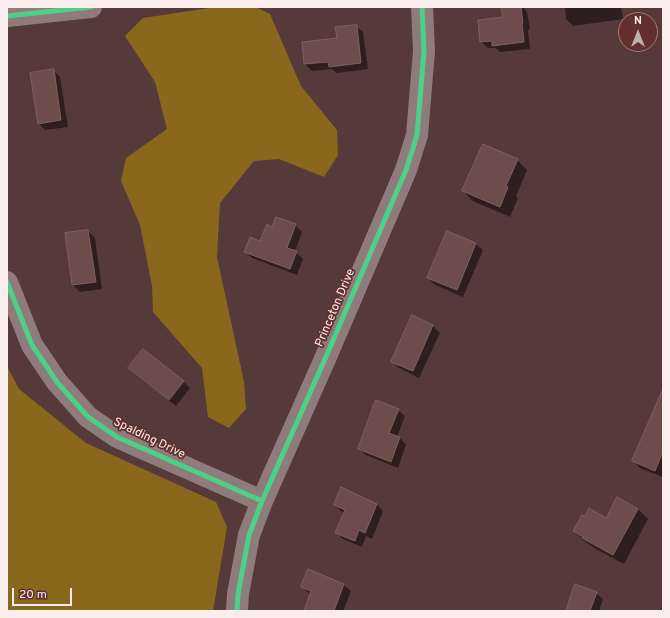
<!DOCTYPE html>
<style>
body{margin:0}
#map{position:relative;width:670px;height:618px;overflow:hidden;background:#563a39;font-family:Overpass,sans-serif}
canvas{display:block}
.frame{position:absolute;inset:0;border:8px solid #fbedec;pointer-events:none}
.north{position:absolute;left:618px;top:12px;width:40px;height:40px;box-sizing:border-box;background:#62302d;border:1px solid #9f7c79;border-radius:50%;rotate:0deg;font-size:11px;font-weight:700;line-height:16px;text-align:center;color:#fbedec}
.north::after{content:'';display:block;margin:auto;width:14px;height:18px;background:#c1aead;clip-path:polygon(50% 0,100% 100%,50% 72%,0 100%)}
.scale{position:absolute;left:12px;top:588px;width:60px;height:18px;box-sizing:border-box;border:2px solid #fbedec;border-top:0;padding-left:5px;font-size:12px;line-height:14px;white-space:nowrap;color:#fbedec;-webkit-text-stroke:3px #62302d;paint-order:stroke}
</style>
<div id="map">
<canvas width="670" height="618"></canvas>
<div class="frame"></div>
<div class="north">N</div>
<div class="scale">20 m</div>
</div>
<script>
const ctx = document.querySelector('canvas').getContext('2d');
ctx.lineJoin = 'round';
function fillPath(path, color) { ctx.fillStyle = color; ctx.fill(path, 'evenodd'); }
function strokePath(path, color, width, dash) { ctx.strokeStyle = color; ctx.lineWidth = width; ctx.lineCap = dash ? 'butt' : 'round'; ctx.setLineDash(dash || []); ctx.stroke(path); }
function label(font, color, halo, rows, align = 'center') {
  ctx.font = font + ' Overpass,sans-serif'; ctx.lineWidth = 3.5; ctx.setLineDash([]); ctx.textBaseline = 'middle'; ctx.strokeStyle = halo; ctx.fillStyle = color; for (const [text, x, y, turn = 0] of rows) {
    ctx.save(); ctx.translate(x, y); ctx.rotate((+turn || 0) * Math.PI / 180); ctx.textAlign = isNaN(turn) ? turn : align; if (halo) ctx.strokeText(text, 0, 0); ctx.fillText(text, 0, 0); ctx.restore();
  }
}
const forest = new Path2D(`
 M 216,7 L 256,7 L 270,14 L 301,86 L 337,130 L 338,155 L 324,177 L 279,159 L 254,161 L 220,203 L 217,257 L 244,382 L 246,409 L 229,428 L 208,417 L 202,368 L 153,312 L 152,286 L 140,225 L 121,181 L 126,158 L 167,129 L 155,82 L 125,36 L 143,18 Z
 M 7,366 L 19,389 L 86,443 L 216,502 L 227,527 L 213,611 L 7,611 Z`);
const shadow = new Path2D(`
 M 502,7 L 523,7 L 527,12 L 530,29 L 528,30 L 530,49 L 500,52 L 496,48 L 488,48 L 481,42 L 504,18 Z
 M 565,7 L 621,7 L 623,19 L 573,26 L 566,19 Z
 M 356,26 L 363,32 L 368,69 L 337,73 L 332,69 L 312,71 L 305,64 L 303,43 L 338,39 Z
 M 53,70 L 60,77 L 68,127 L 45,130 L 39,124 Z
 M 517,160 L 527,170 L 516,196 L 518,198 L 510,217 L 473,201 L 463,191 Z
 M 295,225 L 302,232 L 295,251 L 303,259 L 297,275 L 252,258 L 245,252 Z
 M 88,231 L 95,238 L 102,289 L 80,292 L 73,285 L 66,234 Z
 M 476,244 L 483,250 L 463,297 L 435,285 L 428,278 Z
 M 413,317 L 433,326 L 440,333 L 419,378 L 399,368 L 392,362 Z
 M 129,368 L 183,381 L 190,388 L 176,406 L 136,375 Z
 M 398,410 L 405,416 L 397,437 L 400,438 L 406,445 L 398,468 L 366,455 L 359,449 Z
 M 663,420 L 663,474 L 662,477 L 640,468 L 634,461 Z
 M 377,504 L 383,511 L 372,539 L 366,536 L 362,547 L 343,539 L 336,532 L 344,513 L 342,512 L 335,505 Z
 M 638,509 L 648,519 L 624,564 L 594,548 L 589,544 L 584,541 L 574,531 L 606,519 Z
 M 308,571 L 344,585 L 351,591 L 343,611 L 305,611 L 311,594 L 309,593 L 302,586 Z
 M 596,593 L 603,599 L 599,611 L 567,611 Z`);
const building = new Path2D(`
 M 501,7 L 521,7 L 523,23 L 522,23 L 524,42 L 492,46 L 492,41 L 480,42 L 478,20 L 503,17 Z
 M 357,25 L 361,63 L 329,67 L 328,62 L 304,64 L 302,42 L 337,38 L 335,27 Z
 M 54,69 L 61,120 L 38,124 L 30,73 Z
 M 483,144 L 518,159 L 506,186 L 508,187 L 500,207 L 462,191 Z
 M 276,217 L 296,224 L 287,248 L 297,251 L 290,269 L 244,252 L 250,237 L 260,241 L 267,224 L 272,227 Z
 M 88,230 L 96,282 L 72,285 L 65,233 Z
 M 447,231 L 476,243 L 457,290 L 427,278 Z
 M 412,315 L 433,325 L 413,371 L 391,362 Z
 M 143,349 L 184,381 L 169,400 L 128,368 Z
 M 663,389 L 663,451 L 655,471 L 632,461 Z
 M 376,400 L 399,409 L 389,433 L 400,437 L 391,462 L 358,449 Z
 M 341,487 L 377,504 L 365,533 L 359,530 L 355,541 L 335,533 L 345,510 L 334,505 Z
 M 617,497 L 638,509 L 613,555 L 582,538 L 583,537 L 573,531 L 582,515 L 585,516 L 589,508 L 606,518 Z
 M 308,569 L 344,584 L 334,611 L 304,611 L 311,591 L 301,587 Z
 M 575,584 L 597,592 L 590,611 L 566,611 Z`);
const minor = new Path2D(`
 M 7,16 L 91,7
 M 7,282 L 32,345 L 57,382 L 88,417 L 117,437 L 262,501
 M 237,611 L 238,594 L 249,535 L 262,501 L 325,359 L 406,170 L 417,135 L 424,51 L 422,7`);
const cycleway = new Path2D(`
 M 7,16 L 91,7
 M 7,282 L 32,345 L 57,382 L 88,417 L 117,437 L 262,501
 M 237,611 L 238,594 L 249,535 L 262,501 L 325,359 L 406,170 L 417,135 L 424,51 L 422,7`);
const streetNames = [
 ["Princeton Drive",336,308,-67],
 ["Spalding Drive",149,439,26]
];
fillPath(forest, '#89671d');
fillPath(shadow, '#0007');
fillPath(building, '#6c4d4c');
strokePath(building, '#796260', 1);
strokePath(minor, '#8f7b7a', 22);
strokePath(cycleway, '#4dcf88', 5);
label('12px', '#fbedec', '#62302d', streetNames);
</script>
